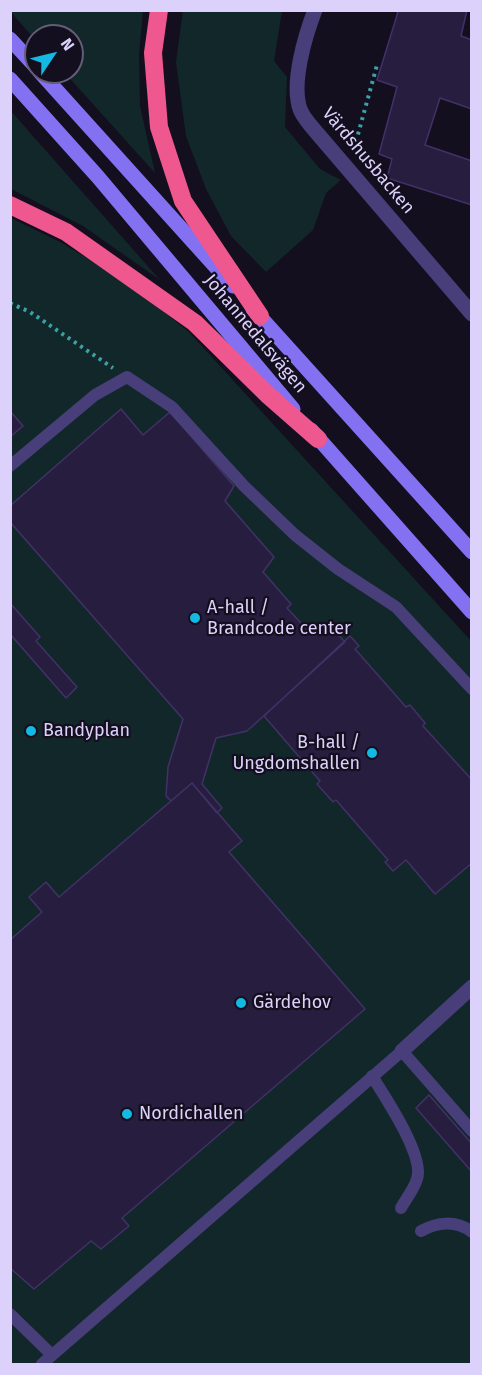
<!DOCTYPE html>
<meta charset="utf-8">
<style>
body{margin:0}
#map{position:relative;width:482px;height:1375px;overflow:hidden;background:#130f1f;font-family:"Fira Sans",sans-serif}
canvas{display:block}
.frame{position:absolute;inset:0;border:12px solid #dbd1fb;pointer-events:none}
.north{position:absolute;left:24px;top:24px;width:60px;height:60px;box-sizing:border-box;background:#130f1f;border:2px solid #635d77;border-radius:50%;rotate:55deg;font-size:16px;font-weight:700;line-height:24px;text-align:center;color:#dbd1fb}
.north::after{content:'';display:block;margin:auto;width:21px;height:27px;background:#15b7e3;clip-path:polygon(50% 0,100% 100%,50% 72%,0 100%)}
</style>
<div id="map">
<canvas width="482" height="1375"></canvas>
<div class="frame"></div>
<div class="north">N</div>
</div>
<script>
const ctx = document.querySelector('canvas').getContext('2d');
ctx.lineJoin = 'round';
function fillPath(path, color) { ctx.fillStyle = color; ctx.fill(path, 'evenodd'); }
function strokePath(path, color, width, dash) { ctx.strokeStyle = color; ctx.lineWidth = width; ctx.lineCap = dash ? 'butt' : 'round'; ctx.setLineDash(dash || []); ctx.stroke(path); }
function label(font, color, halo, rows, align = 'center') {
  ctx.font = font + ' "Fira Sans",sans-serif'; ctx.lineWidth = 4.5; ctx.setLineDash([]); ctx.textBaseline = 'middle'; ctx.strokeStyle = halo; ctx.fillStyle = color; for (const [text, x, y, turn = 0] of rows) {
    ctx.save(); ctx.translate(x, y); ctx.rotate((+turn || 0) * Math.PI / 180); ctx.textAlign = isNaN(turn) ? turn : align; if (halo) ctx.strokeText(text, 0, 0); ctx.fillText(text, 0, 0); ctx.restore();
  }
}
const green = new Path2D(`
 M 183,10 L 282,11 L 274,61 L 287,77 L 285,127 L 320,169 L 341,180 L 326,193 L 313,230 L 266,272 L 231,236 L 206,189 L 186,136 L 176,62 Z
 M 10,11 L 143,11 L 139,54 L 140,106 L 155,173 L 64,72 L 72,72 L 72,36 L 36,36 L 36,41 Z
 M 11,111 L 25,127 L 160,280 L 83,226 L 11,189 Z
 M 11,218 L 60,242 L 121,278 L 189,332 L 472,642 L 471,1364 L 11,1364 Z`);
const building = new Path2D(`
 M 393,10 L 467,10 L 461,36 L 472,40 L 472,109 L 440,98 L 425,145 L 472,161 L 472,205 L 387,178 L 392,159 L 379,154 L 397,87 L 377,80 L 398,12 Z
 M 121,409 L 143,435 L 170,412 L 234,486 L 225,501 L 274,557 L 263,572 L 291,604 L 287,608 L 313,636 L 332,628 L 345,642 L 247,731 L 216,738 L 202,784 L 222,808 L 217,813 L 192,783 L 171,801 L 166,796 L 168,767 L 183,719 L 10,522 L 10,506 Z
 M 10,411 L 23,426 L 10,437 Z
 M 10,603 L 40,637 L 36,641 L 77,687 L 66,698 L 10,634 Z
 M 350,636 L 359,646 L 355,649 L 406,707 L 410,705 L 425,723 L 423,726 L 472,780 L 472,863 L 435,894 L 406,860 L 393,871 L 385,862 L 388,860 L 336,800 L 333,802 L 317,784 L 320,781 L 264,716 Z
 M 192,783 L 242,841 L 229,852 L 365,1009 L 122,1218 L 129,1226 L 101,1249 L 91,1241 L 34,1289 L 10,1268 L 10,940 L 42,912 L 29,897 L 46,882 L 59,897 Z
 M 429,1095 L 472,1144 L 472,1172 L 416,1108 Z`);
const path = new Path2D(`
 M 354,149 L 377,65
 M 10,303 L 30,312 L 113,368`);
const lane = new Path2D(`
 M 10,466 L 95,395 L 127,377 L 172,407 L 244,486 L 295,535 L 338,569 L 396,607 L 472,689
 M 372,1076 C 385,1097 425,1156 417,1179 C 414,1189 406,1199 401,1208
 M 421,1231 C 437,1222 456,1220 472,1232
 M 10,1314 L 52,1355
 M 42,1364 L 402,1051 L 472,1131`);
const street = new Path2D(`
 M 315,10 C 305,36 291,83 300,109 C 302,115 307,121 311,126 L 472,314
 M 402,1051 L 472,987`);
const secondary = new Path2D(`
 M 10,39 L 36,67
 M 40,72 L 233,286
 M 10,79 L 98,177 L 293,409
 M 253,309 L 472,552
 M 311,430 L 472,612`);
const highway = new Path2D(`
 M 159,10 L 153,53 L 159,127 L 183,201 L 260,316
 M 10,205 L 66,232 L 195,323 L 269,396 L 318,439`);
const markers = [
 [195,618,6,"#15b7e3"],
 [31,731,6,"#15b7e3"],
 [372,753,6,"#15b7e3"],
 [241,1003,6,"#15b7e3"],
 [127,1114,6,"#15b7e3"]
];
const streetNames = [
 ["Värdshusbacken",368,161,50],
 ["Johannedalsvägen",255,334,50]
];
const poiNames = [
 ["A-hall /",207,608],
 ["Brandcode center",207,629],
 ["Bandyplan",43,731],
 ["B-hall /",360,743,"right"],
 ["Ungdomshallen",360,764,"right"],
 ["Gärdehov",253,1003],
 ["Nordichallen",139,1114]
];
fillPath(green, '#122729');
fillPath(building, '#271d3e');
strokePath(building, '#423168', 1.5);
strokePath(path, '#39a1a7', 4, [3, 4.5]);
strokePath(lane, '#473e7a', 12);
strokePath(street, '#473e7a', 15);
strokePath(secondary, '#8371f2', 15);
strokePath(highway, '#ef578f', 18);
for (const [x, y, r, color] of markers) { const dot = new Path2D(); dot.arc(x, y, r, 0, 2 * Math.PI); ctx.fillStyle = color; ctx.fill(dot); strokePath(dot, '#130f1f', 2); }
label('18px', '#dbd1fb', '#130f1f', streetNames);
label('18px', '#dbd1fb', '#130f1f', poiNames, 'left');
</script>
